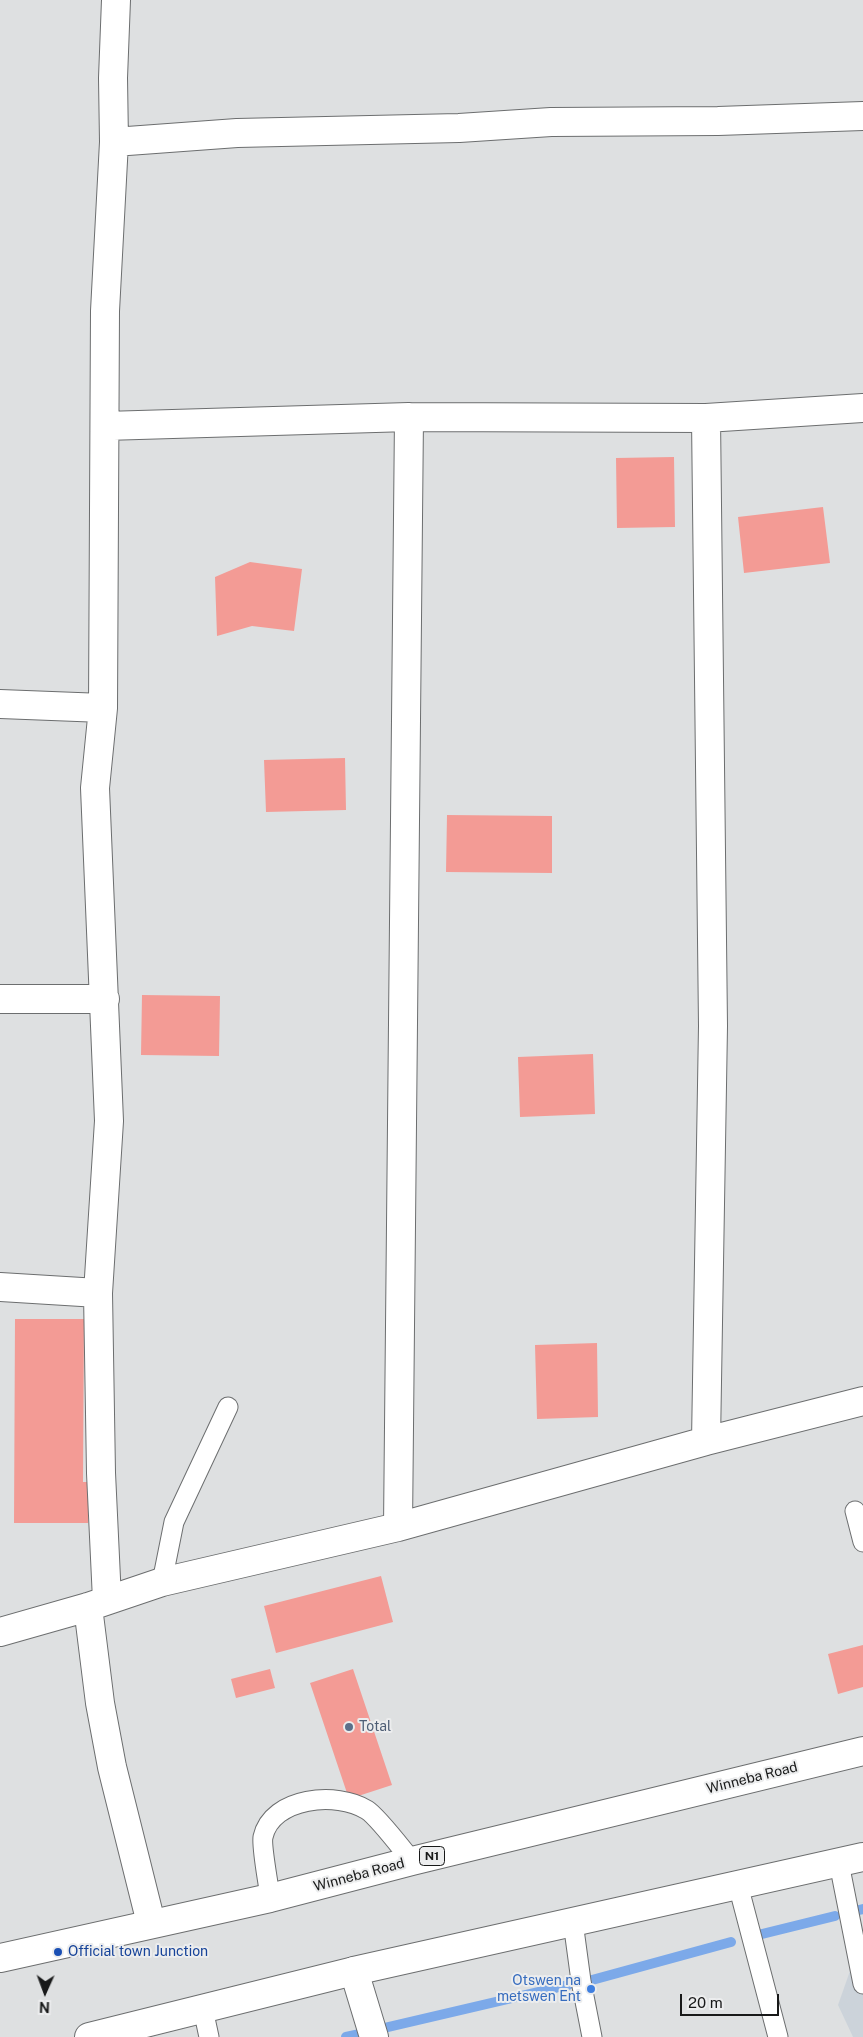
<!DOCTYPE html>
<style>
body{margin:0}
#map{position:relative;width:863px;height:2037px;overflow:hidden;background:#dee0e1;font-family:"Public Sans",sans-serif}
canvas{display:block}
.north{position:absolute;left:20px;top:1967px;width:50px;height:50px;-webkit-text-stroke:4px #ecedee;paint-order:stroke;rotate:182deg;font-size:14px;font-weight:700;line-height:20px;text-align:center;color:#181919}
.north::after{content:'';display:block;margin:auto;width:18px;height:22px;background:#181919;clip-path:polygon(50% 0,100% 100%,50% 72%,0 100%)}
.scale{position:absolute;left:680px;top:1994px;width:99px;height:22px;box-sizing:border-box;border:2px solid #181919;border-top:0;padding-left:6px;font-size:15px;line-height:18px;white-space:nowrap;color:#181919;-webkit-text-stroke:4px #ecedee;paint-order:stroke}
</style>
<div id="map">
<canvas width="863" height="2037"></canvas>
<div class="north">N</div>
<div class="scale">20 m</div>
</div>
<script>
const ctx = document.querySelector('canvas').getContext('2d');
ctx.lineJoin = 'round';
function fillPath(path, color) { ctx.fillStyle = color; ctx.fill(path, 'evenodd'); }
function strokePath(path, color, width, dash) { ctx.strokeStyle = color; ctx.lineWidth = width; ctx.lineCap = dash ? 'butt' : 'round'; ctx.setLineDash(dash || []); ctx.stroke(path); }
function label(font, color, halo, rows, align = 'center') {
  ctx.font = font + ' "Public Sans",sans-serif'; ctx.lineWidth = 4; ctx.setLineDash([]); ctx.textBaseline = 'middle'; ctx.strokeStyle = halo; ctx.fillStyle = color; for (const [text, x, y, turn = 0] of rows) {
    ctx.save(); ctx.translate(x, y); ctx.rotate((+turn || 0) * Math.PI / 180); ctx.textAlign = isNaN(turn) ? turn : align; if (halo) ctx.strokeText(text, 0, 0); ctx.fillText(text, 0, 0); ctx.restore();
  }
}
const built = new Path2D(`
 M 863,1934 L 863,2037 L 853,2037 L 838,2005 Z`);
const stream = new Path2D(`
 M 859,1910 L 863,1909
 M 762,1934 L 835,1916
 M 592,1980 L 731,1942
 M 384,2028 L 568,1985
 M 346,2037 L 360,2034`);
const building = new Path2D(`
 M 674,457 L 675,527 L 617,528 L 616,458 Z
 M 823,507 L 830,563 L 744,573 L 738,517 Z
 M 250,562 L 302,569 L 294,631 L 252,626 L 217,636 L 215,577 Z
 M 345,758 L 346,810 L 266,812 L 264,760 Z
 M 447,815 L 552,816 L 552,873 L 446,872 Z
 M 142,995 L 220,996 L 219,1056 L 141,1055 Z
 M 593,1054 L 595,1114 L 520,1117 L 518,1057 Z
 M 15,1319 L 84,1319 L 83,1482 L 88,1482 L 88,1523 L 14,1523 Z
 M 597,1343 L 598,1417 L 537,1419 L 535,1345 Z
 M 381,1576 L 393,1622 L 276,1653 L 264,1606 Z
 M 863,1645 L 863,1687 L 838,1694 L 828,1654 Z
 M 270,1669 L 275,1688 L 236,1698 L 231,1679 Z
 M 353,1669 L 392,1785 L 349,1799 L 310,1683 Z`);
const service = new Path2D(`
 M 855,1511 L 863,1542
 M 162,1582 L 174,1522 L 228,1407
 M 839,1863 L 863,1984
 M 738,1885 L 778,2037
 M 270,1898 C 269,1886 261,1846 263,1837 C 272,1797 337,1791 367,1810 C 378,1817 402,1849 412,1861
 M 573,1922 L 581,1981 L 592,2037
 M 203,2009 L 209,2037`);
const minor = new Path2D(`
 M 114,142 L 237,133 L 459,128 L 551,122 L 718,121 L 863,116
 M 706,418 L 713,1026 L 706,1441
 M 105,426 L 409,417 L 706,418 L 863,408
 M 0,704 L 103,708
 M 0,999 L 105,999
 M 0,1287 L 98,1293
 M 398,1527 L 409,417
 M 107,1600 L 101,1473 L 98,1293 L 109,1121 L 95,788 L 103,708 L 105,311 L 114,142 L 113,78 L 116,0
 M 88,1607 L 100,1703 L 112,1767 L 151,1923
 M 0,1632 L 88,1607 L 162,1582 L 398,1527 L 706,1441 L 863,1401
 M 354,1971 L 374,2037`);
const trunk = new Path2D(`
 M 0,1958 L 270,1898 L 412,1861 L 863,1751
 M 89,2037 L 354,1971 L 863,1857`);
const markers = [
 [349,1727,5,"#5c6f8a"],
 [58,1952,5,"#1a4fb4"],
 [591,1989,5,"#3f7fe0"]
];
const shields = [
 [432,1856,25]
];
const shieldNames = [
 ["N1",432,1856]
];
const serviceNames = [
 ["Total",359,1727]
];
const streetNames = [
 ["Winneba Road",752,1778,-14],
 ["Winneba Road",359,1875,-15]
];
const transitNames = [
 ["Official town Junction",68,1952]
];
const shopNames = [
 ["Otswen na",581,1981],
 ["metswen Ent",581,1997]
];
fillPath(built, '#ccd3da');
strokePath(stream, '#7ca9e9', 10);
fillPath(building, '#f39b95');
strokePath(service, '#6c6e6f', 21);
strokePath(minor, '#6c6e6f', 30);
strokePath(trunk, '#6c6e6f', 30);
strokePath(service, '#fff', 19);
strokePath(minor, '#fff', 28);
strokePath(trunk, '#fff', 28);
for (const [x, y, r, color] of markers) { const dot = new Path2D(); dot.arc(x, y, r, 0, 2 * Math.PI); ctx.fillStyle = color; ctx.fill(dot); strokePath(dot, '#ecedee', 2); }
for (const [x, y, w] of shields) { const box = new Path2D(); box.roundRect(x - w / 2, y - 9.5, w, 19, 4); ctx.fillStyle = '#ecedee'; ctx.fill(box); strokePath(box, '#181919', 1); }
label('bold 12px', '#181919', null, shieldNames);
label('14px', '#4e5e75', '#ecedee', serviceNames, 'left');
label('14px', '#181919', '#ecedee', streetNames);
label('14px', '#164399', '#ecedee', transitNames, 'left');
label('14px', '#366cbe', '#ecedee', shopNames, 'right');
</script>
